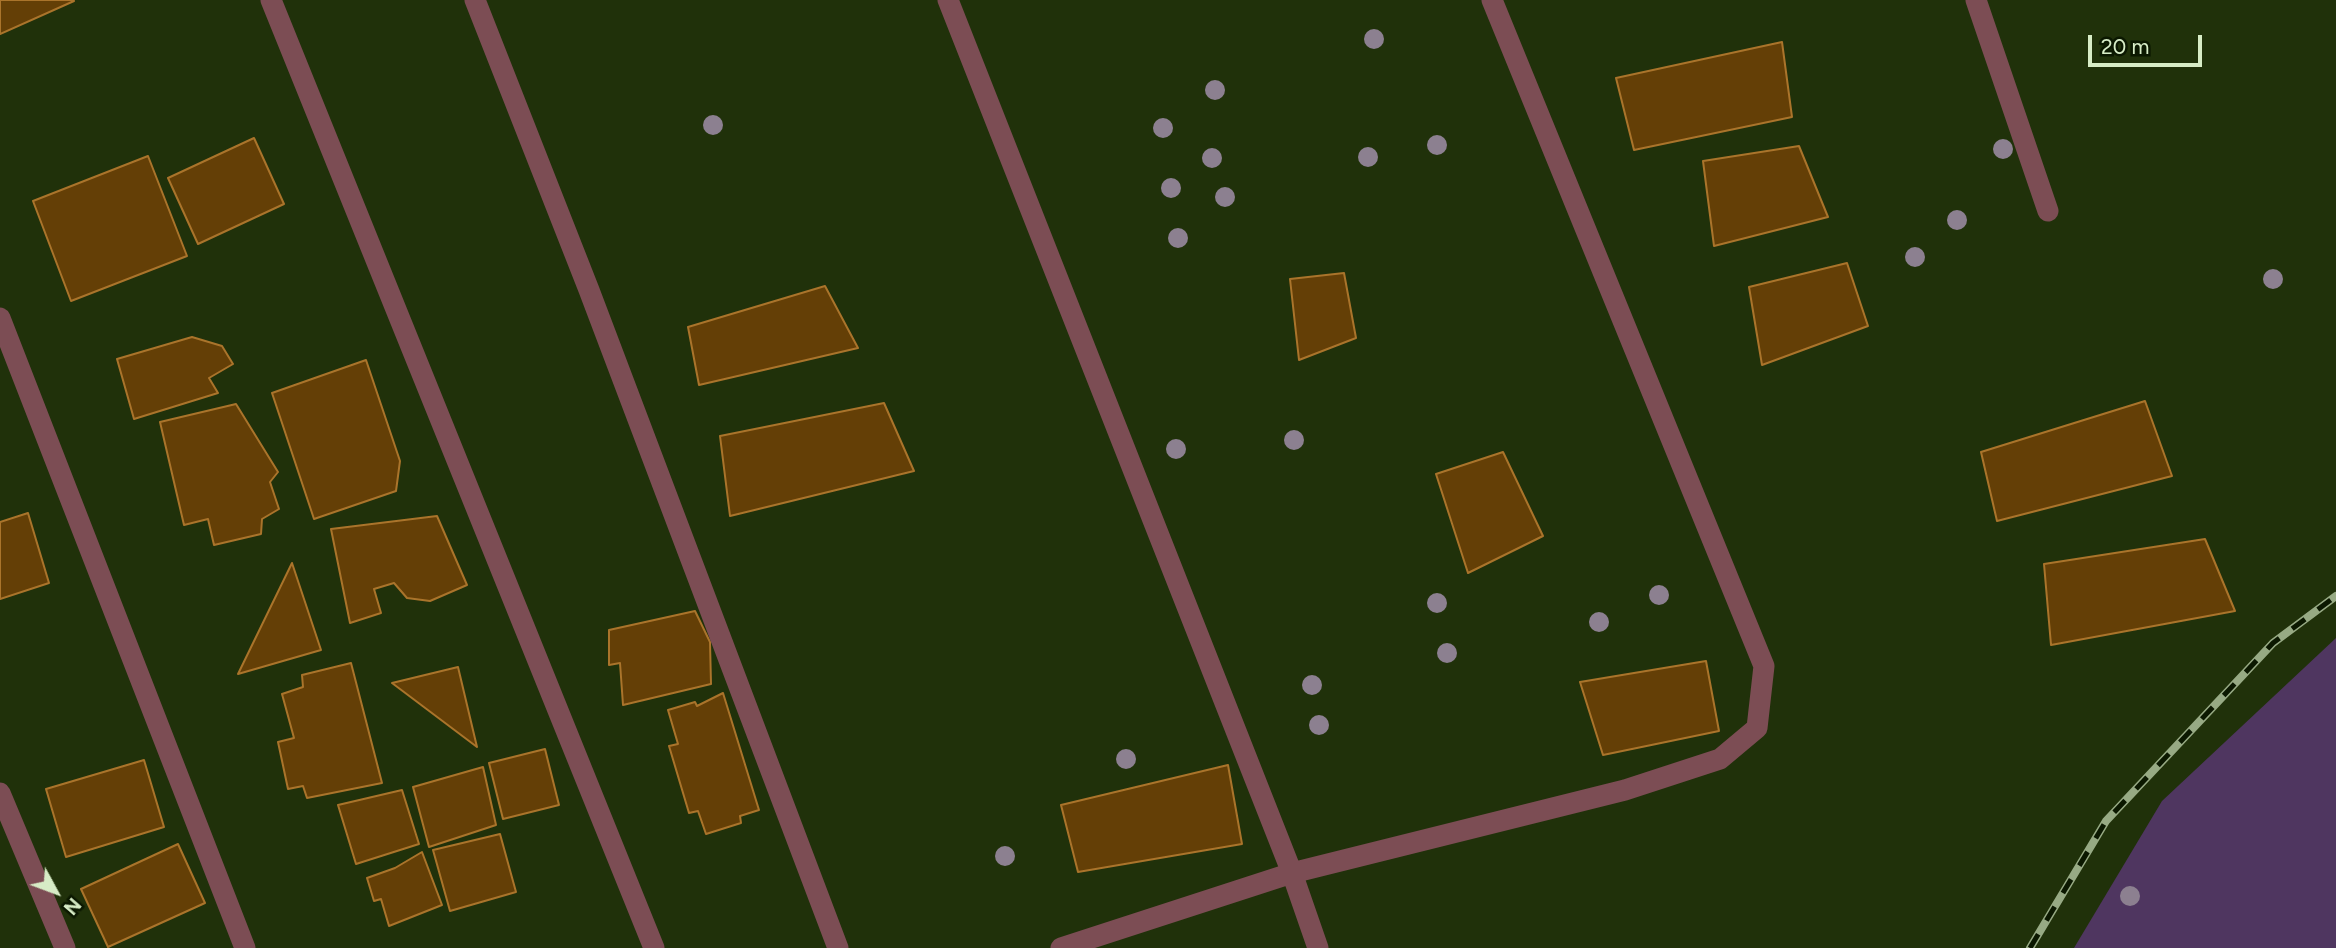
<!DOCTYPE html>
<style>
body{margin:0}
#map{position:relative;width:2336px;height:948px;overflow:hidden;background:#20310a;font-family:Figtree,sans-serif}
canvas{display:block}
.north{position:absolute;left:21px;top:857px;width:70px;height:70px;-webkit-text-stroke:5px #0b1800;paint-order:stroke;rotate:131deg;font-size:19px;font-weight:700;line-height:28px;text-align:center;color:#d7ecc6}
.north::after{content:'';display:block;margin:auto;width:24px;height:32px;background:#d7ecc6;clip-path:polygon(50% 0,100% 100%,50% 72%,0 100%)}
.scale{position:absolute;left:2088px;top:35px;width:114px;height:32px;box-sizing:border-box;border:4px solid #d7ecc6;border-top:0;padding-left:9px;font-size:21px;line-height:24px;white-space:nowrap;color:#d7ecc6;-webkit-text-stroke:5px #0b1800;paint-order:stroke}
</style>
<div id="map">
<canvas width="2336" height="948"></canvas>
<div class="north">N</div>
<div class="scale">20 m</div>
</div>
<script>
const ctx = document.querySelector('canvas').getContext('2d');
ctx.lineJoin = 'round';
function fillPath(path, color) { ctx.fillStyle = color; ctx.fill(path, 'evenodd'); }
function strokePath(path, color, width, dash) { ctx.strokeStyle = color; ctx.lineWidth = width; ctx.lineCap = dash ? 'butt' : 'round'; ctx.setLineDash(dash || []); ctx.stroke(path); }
const green = new Path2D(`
 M 2336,638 L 2336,948 L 2074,948 L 2162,801 Z`);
const building = new Path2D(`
 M 0,0 L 73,0 L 74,1 L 0,34 Z
 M 1782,42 L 1792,117 L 1634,150 L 1616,78 Z
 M 254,138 L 284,204 L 198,244 L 168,178 Z
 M 1799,146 L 1828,217 L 1714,246 L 1703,161 Z
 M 148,156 L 187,256 L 71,301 L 33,201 Z
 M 1847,263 L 1868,326 L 1762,365 L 1749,287 Z
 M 1344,273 L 1356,338 L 1299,360 L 1290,279 Z
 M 825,286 L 858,348 L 699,385 L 688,327 Z
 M 192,337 L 222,346 L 233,364 L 209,378 L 218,393 L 134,419 L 117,359 Z
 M 366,360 L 400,461 L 396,491 L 314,519 L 272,393 Z
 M 2145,401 L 2172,476 L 1997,521 L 1981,452 Z
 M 884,403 L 914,471 L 730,516 L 720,436 Z
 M 236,404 L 278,472 L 270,482 L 279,509 L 262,519 L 261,534 L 214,545 L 208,519 L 184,525 L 160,422 Z
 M 1503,452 L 1543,536 L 1468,573 L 1436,474 Z
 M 28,513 L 49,583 L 0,599 L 0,522 Z
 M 437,516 L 467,585 L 430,601 L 407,598 L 394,583 L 374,589 L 381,613 L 350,623 L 331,529 Z
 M 2205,539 L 2235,611 L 2051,645 L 2044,564 Z
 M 292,563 L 321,650 L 238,674 Z
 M 695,611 L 710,642 L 711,684 L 623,705 L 620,663 L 609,665 L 609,630 Z
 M 1706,661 L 1719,731 L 1603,755 L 1580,682 Z
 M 351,663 L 382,783 L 307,798 L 303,786 L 288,789 L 278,742 L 294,738 L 282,694 L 303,687 L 302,675 Z
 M 458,667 L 477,747 L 392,683 Z
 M 723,693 L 759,810 L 740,816 L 741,823 L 706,834 L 698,811 L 689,813 L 669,746 L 678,744 L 668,710 L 695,702 L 697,706 Z
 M 545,749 L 559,805 L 503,819 L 489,763 Z
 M 144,760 L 164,827 L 66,857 L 46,789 Z
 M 1228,765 L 1242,844 L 1078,872 L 1061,805 Z
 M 483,767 L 496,825 L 429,847 L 413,787 Z
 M 402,790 L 419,844 L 356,864 L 338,805 Z
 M 500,834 L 516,892 L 450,911 L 433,850 Z
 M 178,844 L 205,903 L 108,947 L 81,889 Z
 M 422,852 L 442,905 L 389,926 L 381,899 L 374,901 L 367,878 L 395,868 Z`);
const street = new Path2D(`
 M 271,0 L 654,948
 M 475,0 L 589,290 L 838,948
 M 948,0 L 1292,873 L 1318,948
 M 1976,0 L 2048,211
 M 0,318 L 245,948
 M 0,793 L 65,948
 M 1061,948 L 1292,873 L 1625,790 L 1720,759 L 1757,728 L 1764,666 L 1492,0`);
const rail = new Path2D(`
 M 2030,948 L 2106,821 L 2273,643 L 2336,596`);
const trees = [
 [1374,39],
 [1215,90],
 [713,125],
 [1163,128],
 [1437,145],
 [2003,149],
 [1368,157],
 [1212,158],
 [1171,188],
 [1225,197],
 [1957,220],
 [1178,238],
 [1915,257],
 [2273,279],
 [1294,440],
 [1176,449],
 [1659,595],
 [1437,603],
 [1599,622],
 [1447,653],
 [1312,685],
 [1319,725],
 [1126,759],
 [1005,856],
 [2130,896]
];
fillPath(green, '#4f3660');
fillPath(building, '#643f06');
strokePath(building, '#aa742b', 2);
strokePath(street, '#7c4d54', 21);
strokePath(rail, '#97aa84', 8);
strokePath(rail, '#0b1800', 5, [16]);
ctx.fillStyle = '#8c8090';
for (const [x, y] of trees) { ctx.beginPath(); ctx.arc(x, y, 10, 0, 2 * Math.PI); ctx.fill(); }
</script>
